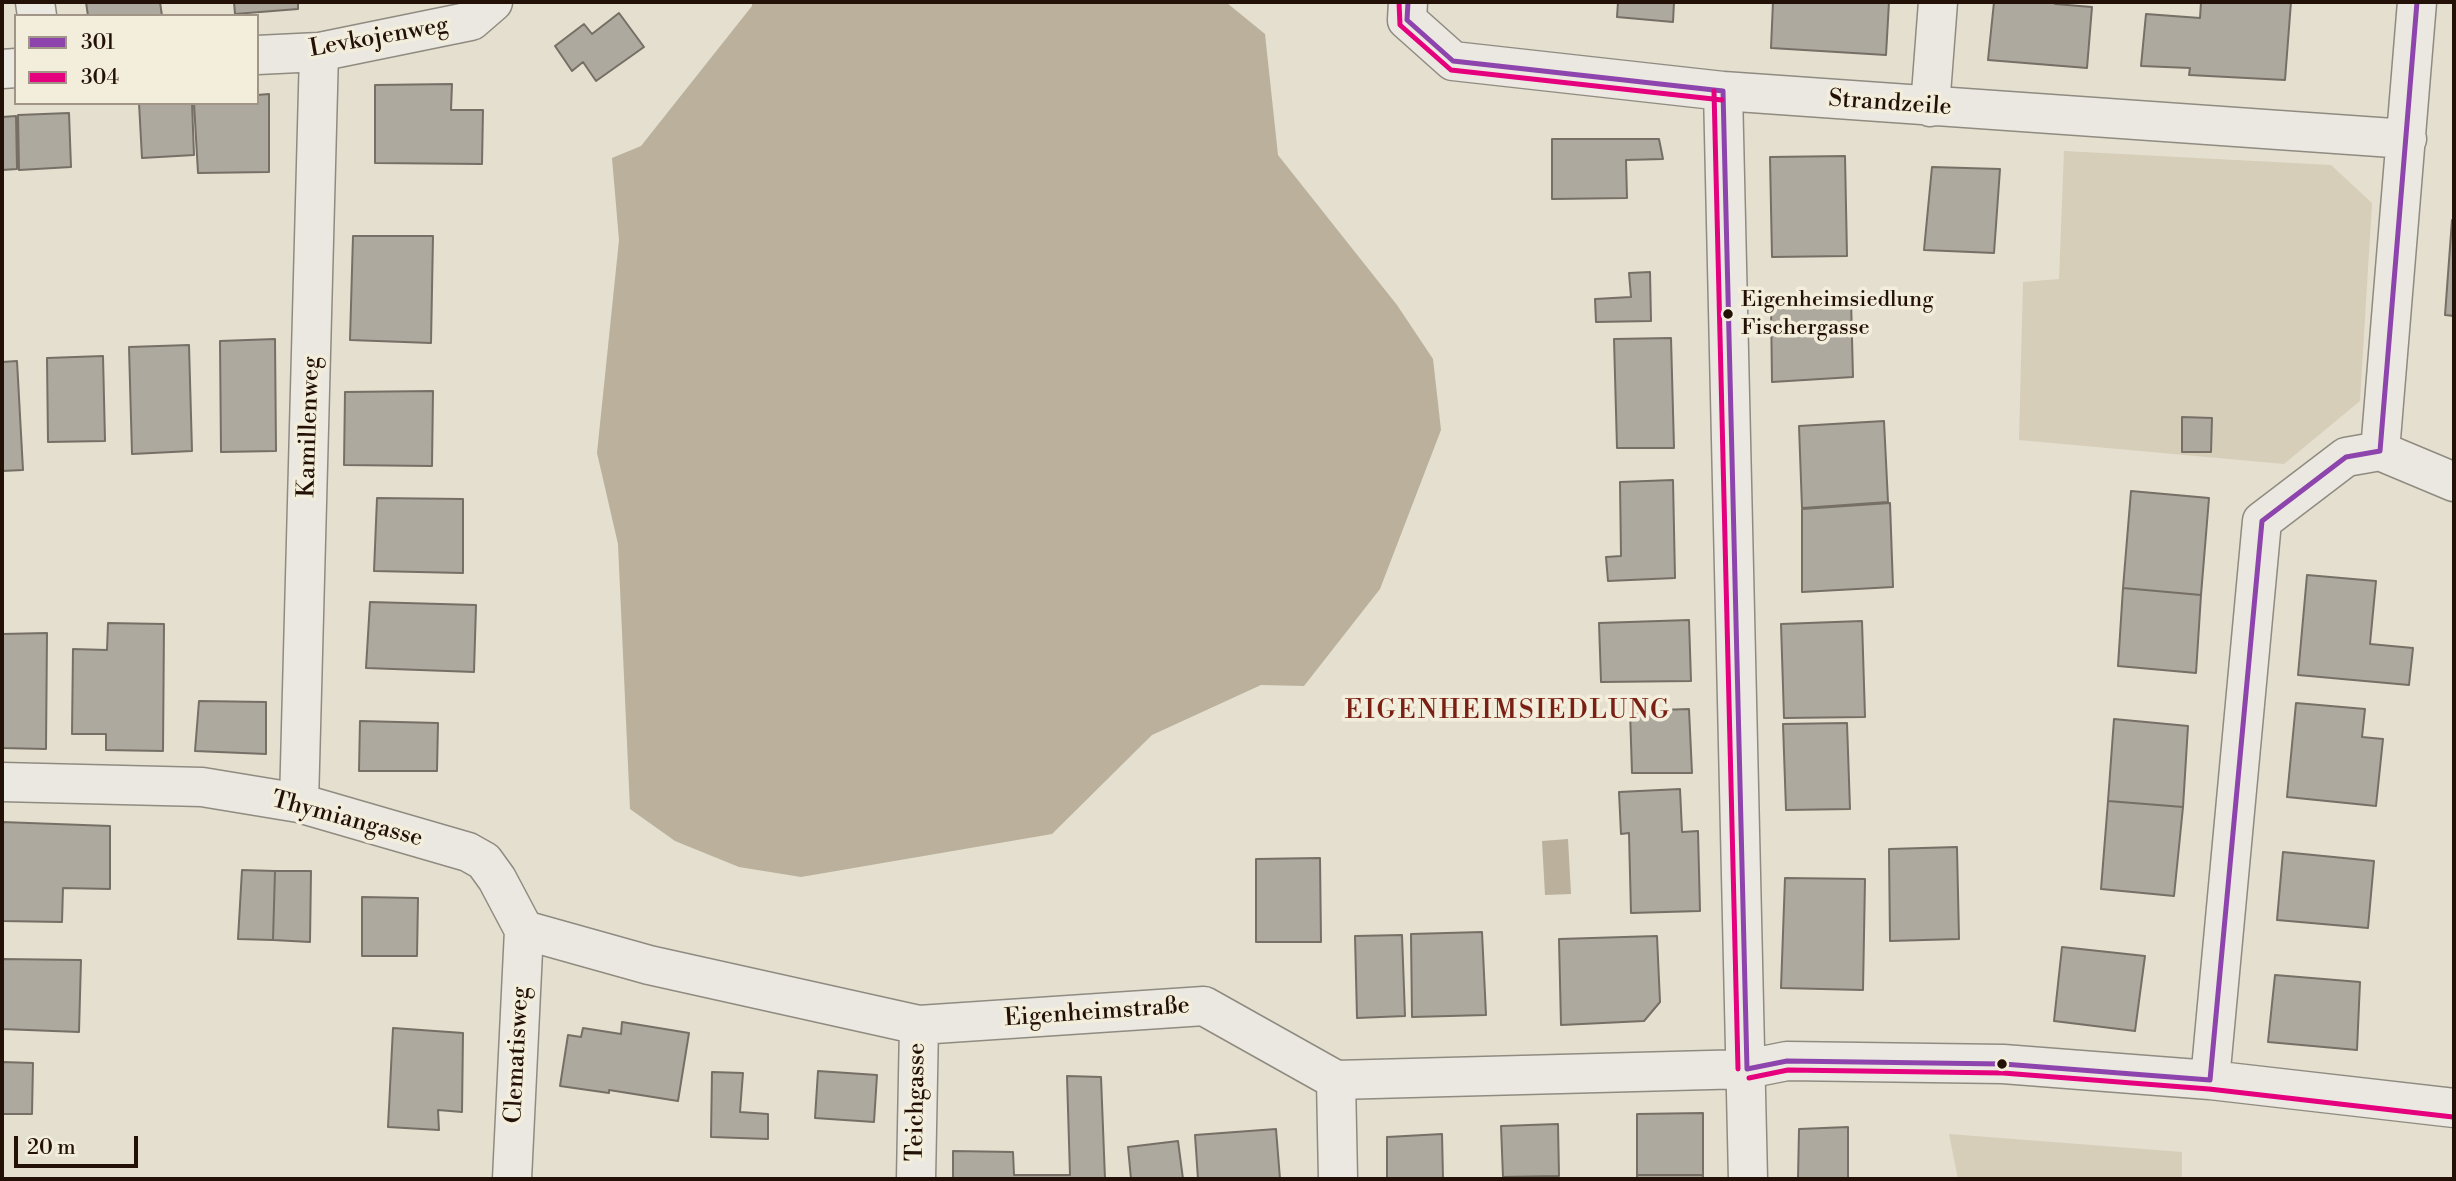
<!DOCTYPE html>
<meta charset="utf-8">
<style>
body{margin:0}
#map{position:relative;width:2456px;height:1181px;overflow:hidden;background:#e4dfcf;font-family:"Libre Bodoni",serif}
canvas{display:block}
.frame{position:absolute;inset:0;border:4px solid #231108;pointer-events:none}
.legend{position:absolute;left:14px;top:14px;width:245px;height:91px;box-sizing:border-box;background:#f3eddb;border:2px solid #a09587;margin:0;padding:9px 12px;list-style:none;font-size:21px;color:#231108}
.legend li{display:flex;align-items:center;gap:14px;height:35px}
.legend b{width:35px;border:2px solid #a09587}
.scale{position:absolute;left:14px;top:1136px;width:124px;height:32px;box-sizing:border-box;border:4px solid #231108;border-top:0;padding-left:9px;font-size:21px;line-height:24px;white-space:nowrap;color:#231108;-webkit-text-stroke:5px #f3eddb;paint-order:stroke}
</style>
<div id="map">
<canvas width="2456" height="1181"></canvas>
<div class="frame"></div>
<ul class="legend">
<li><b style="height:9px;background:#8e44ad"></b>301</li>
<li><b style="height:9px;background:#e5007d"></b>304</li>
</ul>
<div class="scale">20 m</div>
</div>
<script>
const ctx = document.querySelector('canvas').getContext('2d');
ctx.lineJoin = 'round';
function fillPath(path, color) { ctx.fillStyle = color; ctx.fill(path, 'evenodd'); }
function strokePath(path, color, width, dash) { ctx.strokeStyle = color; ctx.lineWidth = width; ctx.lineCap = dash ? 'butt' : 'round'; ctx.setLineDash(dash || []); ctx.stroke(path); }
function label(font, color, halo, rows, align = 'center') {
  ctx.font = font + ' "Libre Bodoni",serif'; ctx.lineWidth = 7; ctx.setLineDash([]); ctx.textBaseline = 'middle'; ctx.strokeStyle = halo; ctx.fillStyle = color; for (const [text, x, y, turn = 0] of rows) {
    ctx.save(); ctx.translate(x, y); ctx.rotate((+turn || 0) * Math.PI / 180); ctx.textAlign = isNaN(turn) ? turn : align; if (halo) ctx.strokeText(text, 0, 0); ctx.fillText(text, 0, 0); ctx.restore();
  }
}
const green = new Path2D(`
 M 2064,151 L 2331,165 L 2372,203 L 2360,401 L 2284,464 L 2019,440 L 2023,282 L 2059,279 Z
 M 1949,1134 L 2182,1152 L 2182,1179 L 1958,1179 Z`);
const water = new Path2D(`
 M 752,2 L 1227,3 L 1265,34 L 1278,155 L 1397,305 L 1433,359 L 1441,430 L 1380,589 L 1304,686 L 1261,685 L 1152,735 L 1052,834 L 801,877 L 739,867 L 675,841 L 630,809 L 618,544 L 597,453 L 619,240 L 612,158 L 641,146 L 752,6 Z
 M 1568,839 L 1571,894 L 1545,895 L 1542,841 Z`);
const building = new Path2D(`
 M 86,2 L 160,2 L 162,16 L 88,16 Z
 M 234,2 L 298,2 L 298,9 L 235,14 Z
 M 1618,2 L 1674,2 L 1673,22 L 1617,17 Z
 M 1773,2 L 1889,2 L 1886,55 L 1771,48 Z
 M 1994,2 L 2055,2 L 2055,4 L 2092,7 L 2087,68 L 1988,60 Z
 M 2201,2 L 2291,2 L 2285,80 L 2189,75 L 2190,68 L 2141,66 L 2146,14 L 2200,18 Z
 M 619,13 L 644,47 L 596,81 L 583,62 L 572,71 L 555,46 L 584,24 L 592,34 Z
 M 452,84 L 451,110 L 483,110 L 482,164 L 375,163 L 375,85 Z
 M 269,94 L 269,172 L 198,173 L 194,103 L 257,103 L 257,95 Z
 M 139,103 L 192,103 L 194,155 L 142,158 Z
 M 69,113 L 71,167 L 19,170 L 18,115 Z
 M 16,116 L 17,169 L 2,170 L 2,117 Z
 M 1552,139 L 1659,139 L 1663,159 L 1626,160 L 1627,198 L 1552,199 Z
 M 1845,156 L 1847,256 L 1772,257 L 1770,157 Z
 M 1932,167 L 2000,169 L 1994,253 L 1924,250 Z
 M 2452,220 L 2454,220 L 2454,316 L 2445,315 Z
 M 353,236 L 433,236 L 431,343 L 350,340 Z
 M 1650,272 L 1651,321 L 1596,322 L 1595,299 L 1631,297 L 1629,273 Z
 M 1851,299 L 1853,377 L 1772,382 L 1771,303 Z
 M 1671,338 L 1674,448 L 1617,448 L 1614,339 Z
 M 275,339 L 276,451 L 221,452 L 220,341 Z
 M 189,345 L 192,451 L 132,454 L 129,347 Z
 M 103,356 L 105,441 L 48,442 L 47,358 Z
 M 17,361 L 23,470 L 2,471 L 2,362 Z
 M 433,391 L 432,466 L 344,465 L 345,392 Z
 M 2182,417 L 2212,418 L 2211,452 L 2182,452 Z
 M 1884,421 L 1888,502 L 1802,508 L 1799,426 Z
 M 1673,480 L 1675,578 L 1608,581 L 1606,557 L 1621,556 L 1620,482 Z
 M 2131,491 L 2209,498 L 2201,595 L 2123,588 Z
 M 377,498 L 463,499 L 463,573 L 374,571 Z
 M 1890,503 L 1893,587 L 1802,592 L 1802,509 Z
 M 2307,575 L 2376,581 L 2370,644 L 2413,648 L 2409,685 L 2298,675 Z
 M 2123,588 L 2201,595 L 2196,673 L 2118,666 Z
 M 370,602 L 476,605 L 474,672 L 366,668 Z
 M 1689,620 L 1691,681 L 1601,682 L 1599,623 Z
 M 1862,621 L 1865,717 L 1784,718 L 1781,624 Z
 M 108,623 L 164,624 L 163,751 L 106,750 L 106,734 L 72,734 L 73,649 L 107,650 Z
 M 47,633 L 46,749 L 2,748 L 2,634 Z
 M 199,701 L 266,702 L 266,754 L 195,751 Z
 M 2296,703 L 2365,709 L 2362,737 L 2383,739 L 2376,806 L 2287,797 Z
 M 1689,709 L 1692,773 L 1632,773 L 1630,711 Z
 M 2114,719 L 2188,726 L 2183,807 L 2108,801 Z
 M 360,721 L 438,723 L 437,771 L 359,771 Z
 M 1847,723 L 1850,809 L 1786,810 L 1783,724 Z
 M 1680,789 L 1682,832 L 1698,831 L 1700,911 L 1631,913 L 1629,833 L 1621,834 L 1619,792 Z
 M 2108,801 L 2183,807 L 2174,896 L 2101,889 Z
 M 2,822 L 110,826 L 110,889 L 63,888 L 62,922 L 2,921 Z
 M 1957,847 L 1959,939 L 1890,941 L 1889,849 Z
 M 2283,852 L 2374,861 L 2368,928 L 2277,920 Z
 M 1320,858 L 1321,942 L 1256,942 L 1256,859 Z
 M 242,870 L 275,871 L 273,940 L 238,939 Z
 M 275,871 L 311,871 L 310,942 L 273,940 Z
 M 1785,878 L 1865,879 L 1863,990 L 1781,988 Z
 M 362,897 L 418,898 L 417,956 L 362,956 Z
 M 1482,932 L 1486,1015 L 1412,1017 L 1411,934 Z
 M 1402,935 L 1405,1016 L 1357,1018 L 1355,936 Z
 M 1657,936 L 1660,1002 L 1644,1021 L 1561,1025 L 1559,939 Z
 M 2062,947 L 2145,956 L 2135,1031 L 2054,1021 Z
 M 2,959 L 81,960 L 79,1032 L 2,1029 Z
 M 2275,975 L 2360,982 L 2357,1050 L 2268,1042 Z
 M 622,1022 L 689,1033 L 678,1101 L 609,1090 L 609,1093 L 560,1086 L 568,1035 L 581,1037 L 583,1028 L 621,1034 Z
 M 393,1028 L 463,1033 L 462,1112 L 438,1110 L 439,1130 L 388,1127 Z
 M 2,1062 L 33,1063 L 32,1114 L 2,1114 Z
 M 818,1071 L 877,1075 L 874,1122 L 815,1118 Z
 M 712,1072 L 743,1073 L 740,1112 L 768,1114 L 768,1139 L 711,1137 Z
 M 1067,1076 L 1101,1077 L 1105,1179 L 953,1179 L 953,1151 L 1013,1152 L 1014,1175 L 1070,1175 Z
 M 1703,1113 L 1703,1175 L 1637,1175 L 1637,1114 Z
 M 1558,1124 L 1559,1176 L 1503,1177 L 1501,1126 Z
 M 1848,1127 L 1848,1179 L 1798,1179 L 1799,1129 Z
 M 1276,1129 L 1280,1179 L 1198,1179 L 1195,1135 Z
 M 1442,1134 L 1443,1179 L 1387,1179 L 1387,1137 Z
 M 1178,1141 L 1183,1179 L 1131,1179 L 1128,1147 Z
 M 1637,1175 L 1703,1175 L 1703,1179 L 1637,1179 Z`);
const minor = new Path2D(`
 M 35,2 L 37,16
 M 1408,2 L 1407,20 L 1453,61 L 1723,91 L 2407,139
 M 257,55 L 319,52 L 471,21 L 493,2
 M 2,69 L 16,68
 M 1723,91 L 1748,1179
 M 1930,107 L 1938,2
 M 2380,451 L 2454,482
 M 2,782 L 202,787 L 299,803 L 468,852 L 484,861 L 497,879 L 524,930 L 512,1179
 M 299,803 L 319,52
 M 524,930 L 649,965 L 919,1025 L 1204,1006 L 1336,1080 L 1747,1069 L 1787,1061 L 2003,1064 L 2210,1080 L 2454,1108
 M 1336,1080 L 1338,1179
 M 2210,1080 L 2262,521 L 2346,457 L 2380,451 L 2417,2
 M 916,1179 L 919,1025`);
const bus1 = new Path2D(`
 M 1408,2 L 1407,20 L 1453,61 L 1723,91
 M 1723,91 L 1747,1069
 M 1747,1069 L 1787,1061 L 2003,1064 L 2210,1080
 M 2210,1080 L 2262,521 L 2346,457 L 2380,451 L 2417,2`);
const bus2 = new Path2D(`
 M 1399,2 L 1400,25 L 1451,70 L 1722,100
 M 1714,91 L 1738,1069
 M 1749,1078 L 1788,1070 L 2003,1073 L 2209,1089 L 2453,1117`);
const markers = [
 [1728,314,6,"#231108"],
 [2002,1064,6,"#231108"]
];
const busNames = [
 ["Eigenheimsiedlung",1741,301],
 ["Fischergasse",1741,329]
];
const streetNames = [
 ["Levkojenweg",379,38,-10],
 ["Strandzeile",1890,104,4],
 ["Kamillenweg",310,427,-88],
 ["Thymiangasse",347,820,15],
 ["Eigenheimstraße",1097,1013,-4],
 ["Clematisweg",518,1055,-87],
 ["Teichgasse",917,1102,-89]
];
const neighbourhoodNames = [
 ["EIGENHEIMSIEDLUNG",1508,712]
];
fillPath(green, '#d6ceb9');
fillPath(water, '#bab09c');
fillPath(building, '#aea99e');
strokePath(building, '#756f66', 2);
strokePath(minor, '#908b81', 41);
strokePath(minor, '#eae8e0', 38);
strokePath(bus1, '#8e44ad', 5);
strokePath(bus2, '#e5007d', 5);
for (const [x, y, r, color] of markers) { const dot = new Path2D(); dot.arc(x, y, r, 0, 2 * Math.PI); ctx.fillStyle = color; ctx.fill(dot); strokePath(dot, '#f3eddb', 2.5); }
label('22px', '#231108', '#f3eddb', busNames, 'left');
label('24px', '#231108', '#f3eddb', streetNames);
ctx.letterSpacing = '2px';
label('26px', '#7a1f14', '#f3eddb', neighbourhoodNames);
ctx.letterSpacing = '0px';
</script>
